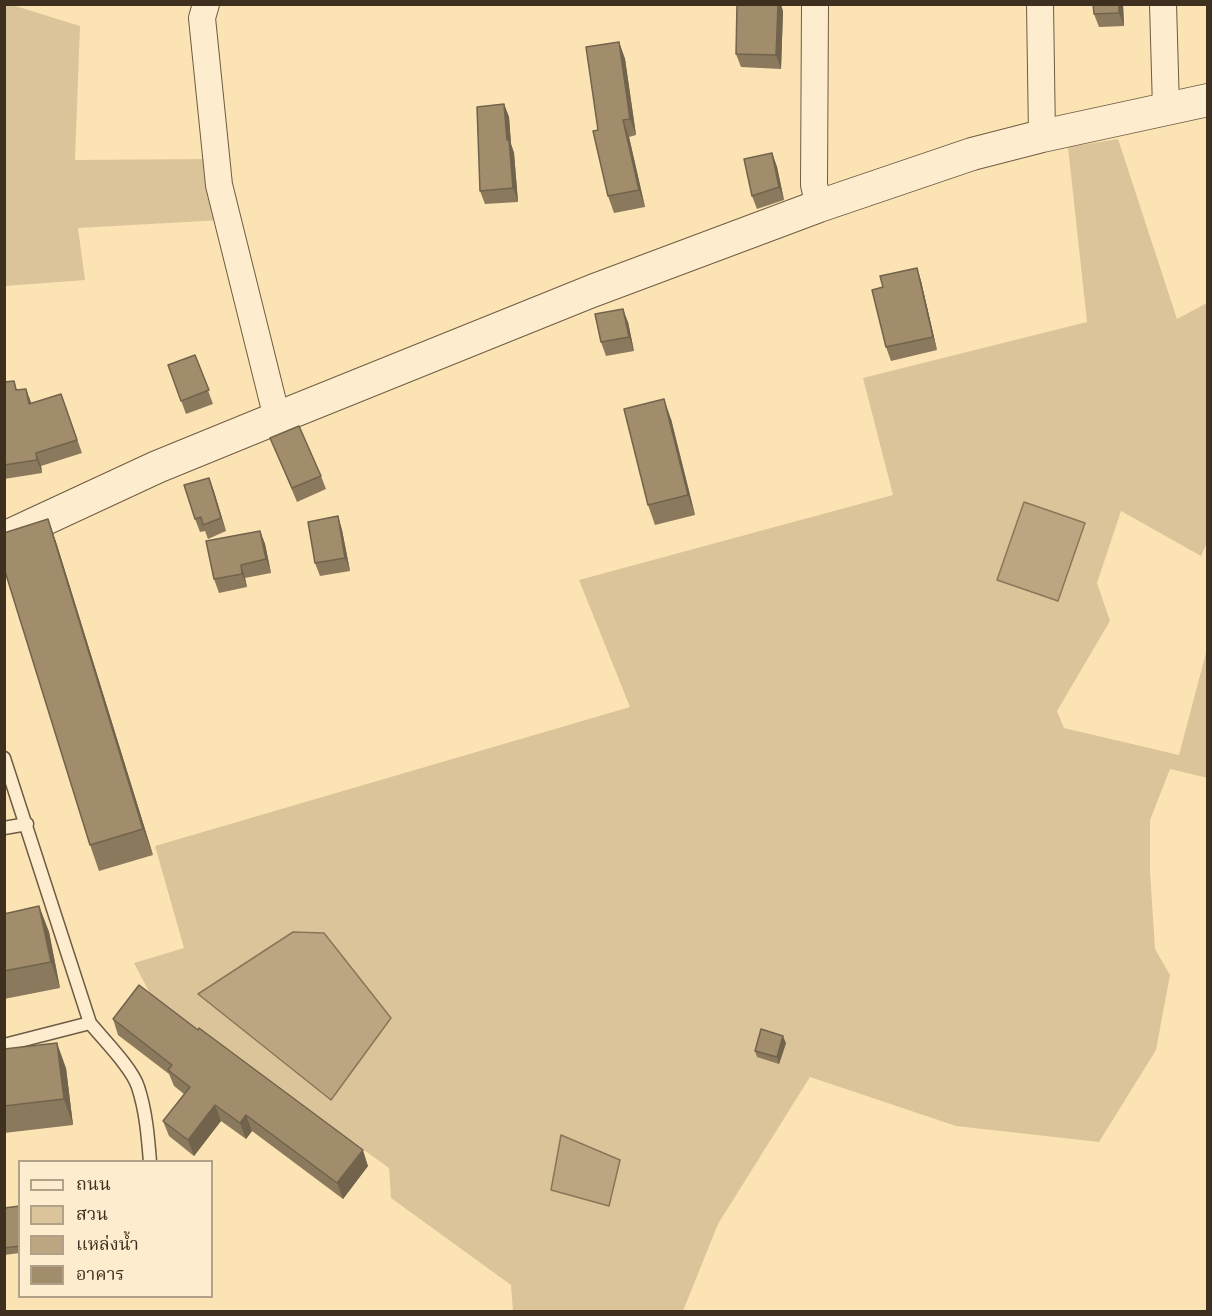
<!DOCTYPE html>
<meta charset="utf-8">
<style>
body{margin:0}
#map{position:relative;width:1212px;height:1316px;overflow:hidden;background:#fce3b4;font-family:"Libre Caslon Text","Noto Serif Thai",serif}
canvas{display:block}
.frame{position:absolute;inset:0;border:6px solid #3e2f1e;pointer-events:none}
.legend{position:absolute;left:18px;top:1160px;width:195px;height:138px;box-sizing:border-box;background:#fdedce;border:2px solid #b1a188;margin:0;padding:8px 10px;list-style:none;font-size:18px;color:#3e2f1e}
.legend li{display:flex;align-items:center;gap:12px;height:30px}
.legend b{width:30px;border:2px solid #b1a188}
</style>
<div id="map">
<canvas width="1212" height="1316"></canvas>
<div class="frame"></div>
<ul class="legend">
<li><b style="height:8px;background:#fdedce"></b>ถนน</li>
<li><b style="height:16px;background:#dcc49a"></b>สวน</li>
<li><b style="height:16px;background:#bba681"></b>แหล่งน้ำ</li>
<li><b style="height:16px;background:#a18d6c"></b>อาคาร</li>
</ul>
</div>
<script>
const ctx = document.querySelector('canvas').getContext('2d');
ctx.lineJoin = 'round';
function fillPath(path, color) { ctx.fillStyle = color; ctx.fill(path, 'evenodd'); }
function strokePath(path, color, width, dash) { ctx.strokeStyle = color; ctx.lineWidth = width; ctx.lineCap = dash ? 'butt' : 'round'; ctx.setLineDash(dash || []); ctx.stroke(path); }
const green = new Path2D(`
 M 9,4 L 80,26 L 75,160 L 212,159 L 222,220 L 78,228 L 85,280 L 5,286 L 4,5 Z
 M 1118,139 L 1177,319 L 1207,303 L 1207,543 L 1201,556 L 1121,511 L 1097,583 L 1110,621 L 1057,711 L 1064,728 L 1179,755 L 1207,649 L 1208,778 L 1170,769 L 1150,820 L 1150,872 L 1155,949 L 1170,975 L 1156,1050 L 1099,1142 L 956,1126 L 810,1077 L 718,1224 L 683,1311 L 513,1311 L 511,1285 L 391,1198 L 389,1168 L 153,999 L 134,963 L 184,948 L 155,846 L 630,707 L 579,580 L 893,495 L 863,378 L 1087,322 L 1068,147 Z`);
const water = new Path2D(`
 M 1024,502 L 1085,523 L 1058,601 L 997,580 Z
 M 293,932 L 324,933 L 391,1018 L 331,1100 L 198,994 Z
 M 561,1135 L 620,1160 L 609,1206 L 551,1190 Z`);
const service = new Path2D(`
 M 4,758 L 90,1023 C 103,1039 132,1068 138,1087 C 146,1111 148,1137 150,1162
 M 4,828 L 27,824
 M 4,1045 L 90,1023`);
const minor = new Path2D(`
 M 206,4 L 202,18 L 219,185 L 277,418
 M 815,4 L 814,185 L 819,206
 M 1040,4 L 1042,136
 M 1163,4 L 1166,108`);
const tertiary = new Path2D(`
 M 4,538 L 157,467 L 277,418 L 592,291 L 819,206 L 972,154 L 1042,136 L 1208,100`);
const wall = new Path2D(`
 M 1123,4 L 1124,26 L 1099,27 L 1094,14 Z
 M 783,11 L 781,69 L 741,67 L 736,54 Z
 M 619,42 L 625,59 L 636,135 L 629,137 L 645,207 L 614,213 L 608,196 L 598,130 Z
 M 504,104 L 509,117 L 511,144 L 514,153 L 518,202 L 485,204 L 480,191 Z
 M 772,153 L 777,167 L 784,200 L 757,209 L 752,196 Z
 M 917,268 L 921,281 L 937,350 L 891,361 L 886,347 L 883,287 Z
 M 628,322 L 634,351 L 606,356 L 601,342 Z
 M 195,355 L 213,404 L 186,414 L 168,365 Z
 M 14,381 L 17,390 L 31,403 L 66,407 L 82,453 L 41,466 L 42,473 L 4,479 L 4,382 Z
 M 671,419 L 695,515 L 655,525 L 648,505 Z
 M 270,438 L 321,476 L 326,489 L 297,502 Z
 M 209,478 L 226,531 L 208,539 L 205,531 L 200,532 L 195,519 Z
 M 338,516 L 342,530 L 350,571 L 320,576 L 315,563 Z
 M 48,519 L 57,545 L 153,855 L 99,871 L 90,845 Z
 M 260,531 L 265,544 L 271,573 L 245,578 L 247,587 L 219,593 L 214,579 Z
 M 39,906 L 49,932 L 60,988 L 4,999 L 4,914 Z
 M 113,1019 L 368,1166 L 343,1199 L 252,1131 L 246,1139 L 221,1121 L 194,1156 L 169,1136 L 163,1121 L 184,1094 L 174,1086 L 169,1074 L 118,1035 Z
 M 786,1043 L 779,1064 L 757,1057 L 755,1051 Z
 M 4,1049 L 66,1068 L 73,1125 L 4,1133 Z
 M 20,1206 L 20,1253 L 4,1255 L 4,1208 Z`);
const shadedWall = new Path2D(`
 M 778,4 L 781,4 L 783,11 L 781,69 L 776,55 Z
 M 1119,4 L 1123,4 L 1124,26 L 1119,13 Z
 M 619,42 L 625,59 L 636,135 L 630,119 Z
 M 504,104 L 509,117 L 511,144 L 514,153 L 518,202 L 513,188 L 507,140 Z
 M 623,120 L 629,137 L 645,207 L 639,190 Z
 M 772,153 L 777,167 L 784,200 L 779,187 Z
 M 917,268 L 921,281 L 937,350 L 933,337 Z
 M 623,309 L 628,322 L 634,351 L 629,337 Z
 M 26,389 L 31,402 L 34,418 L 29,404 Z
 M 664,399 L 671,419 L 695,515 L 688,495 Z
 M 36,453 L 41,466 L 42,473 L 37,460 Z
 M 209,478 L 214,491 L 226,531 L 221,518 Z
 M 338,516 L 342,530 L 350,571 L 345,558 Z
 M 48,519 L 57,545 L 153,855 L 143,829 Z
 M 260,531 L 265,544 L 271,573 L 266,559 Z
 M 241,565 L 245,578 L 247,587 L 242,574 Z
 M 39,906 L 49,932 L 60,988 L 51,962 Z
 M 783,1036 L 786,1043 L 779,1064 L 777,1057 Z
 M 57,1043 L 66,1068 L 73,1125 L 64,1099 Z
 M 215,1105 L 221,1121 L 194,1156 L 188,1140 Z
 M 246,1115 L 252,1131 L 246,1139 L 240,1123 Z
 M 363,1150 L 368,1166 L 343,1199 L 337,1183 Z`);
const building = new Path2D(`
 M 737,4 L 778,4 L 776,55 L 736,54 Z
 M 1093,4 L 1119,4 L 1119,13 L 1094,14 Z
 M 619,42 L 630,119 L 623,120 L 639,190 L 608,196 L 593,131 L 598,130 L 586,47 Z
 M 504,104 L 507,140 L 509,140 L 513,188 L 480,191 L 477,107 Z
 M 772,153 L 779,187 L 752,196 L 744,159 Z
 M 917,268 L 933,337 L 886,347 L 872,290 L 883,287 L 880,276 Z
 M 623,309 L 629,337 L 601,342 L 595,314 Z
 M 195,355 L 209,390 L 181,401 L 168,365 Z
 M 14,381 L 16,390 L 26,389 L 29,404 L 61,394 L 77,440 L 36,453 L 37,460 L 4,465 L 4,382 Z
 M 664,399 L 688,495 L 648,505 L 624,409 Z
 M 299,426 L 321,476 L 292,488 L 270,438 Z
 M 209,478 L 221,518 L 203,525 L 201,517 L 195,519 L 184,485 Z
 M 338,516 L 345,558 L 315,563 L 308,522 Z
 M 48,519 L 143,829 L 90,845 L 4,568 L 4,533 Z
 M 260,531 L 266,559 L 241,565 L 242,574 L 214,579 L 206,541 Z
 M 39,906 L 51,962 L 4,971 L 4,914 Z
 M 139,985 L 198,1030 L 199,1028 L 363,1150 L 337,1183 L 246,1115 L 240,1123 L 215,1105 L 188,1140 L 163,1121 L 190,1087 L 168,1070 L 172,1065 L 113,1019 Z
 M 761,1029 L 783,1036 L 777,1057 L 755,1051 Z
 M 57,1043 L 64,1099 L 4,1106 L 4,1049 Z
 M 20,1206 L 20,1246 L 4,1248 L 4,1208 Z`);
fillPath(green, '#dcc49a');
fillPath(water, '#bba681');
strokePath(water, '#897659', 1.5);
strokePath(service, '#6e5c44', 15);
strokePath(minor, '#6e5c44', 28);
strokePath(tertiary, '#6e5c44', 34);
strokePath(service, '#fdedce', 12);
strokePath(minor, '#fdedce', 26);
strokePath(tertiary, '#fdedce', 32);
fillPath(wall, '#8a795d');
fillPath(shadedWall, '#71634c');
fillPath(building, '#a18d6c');
strokePath(building, '#71634c', 1.5);
</script>
